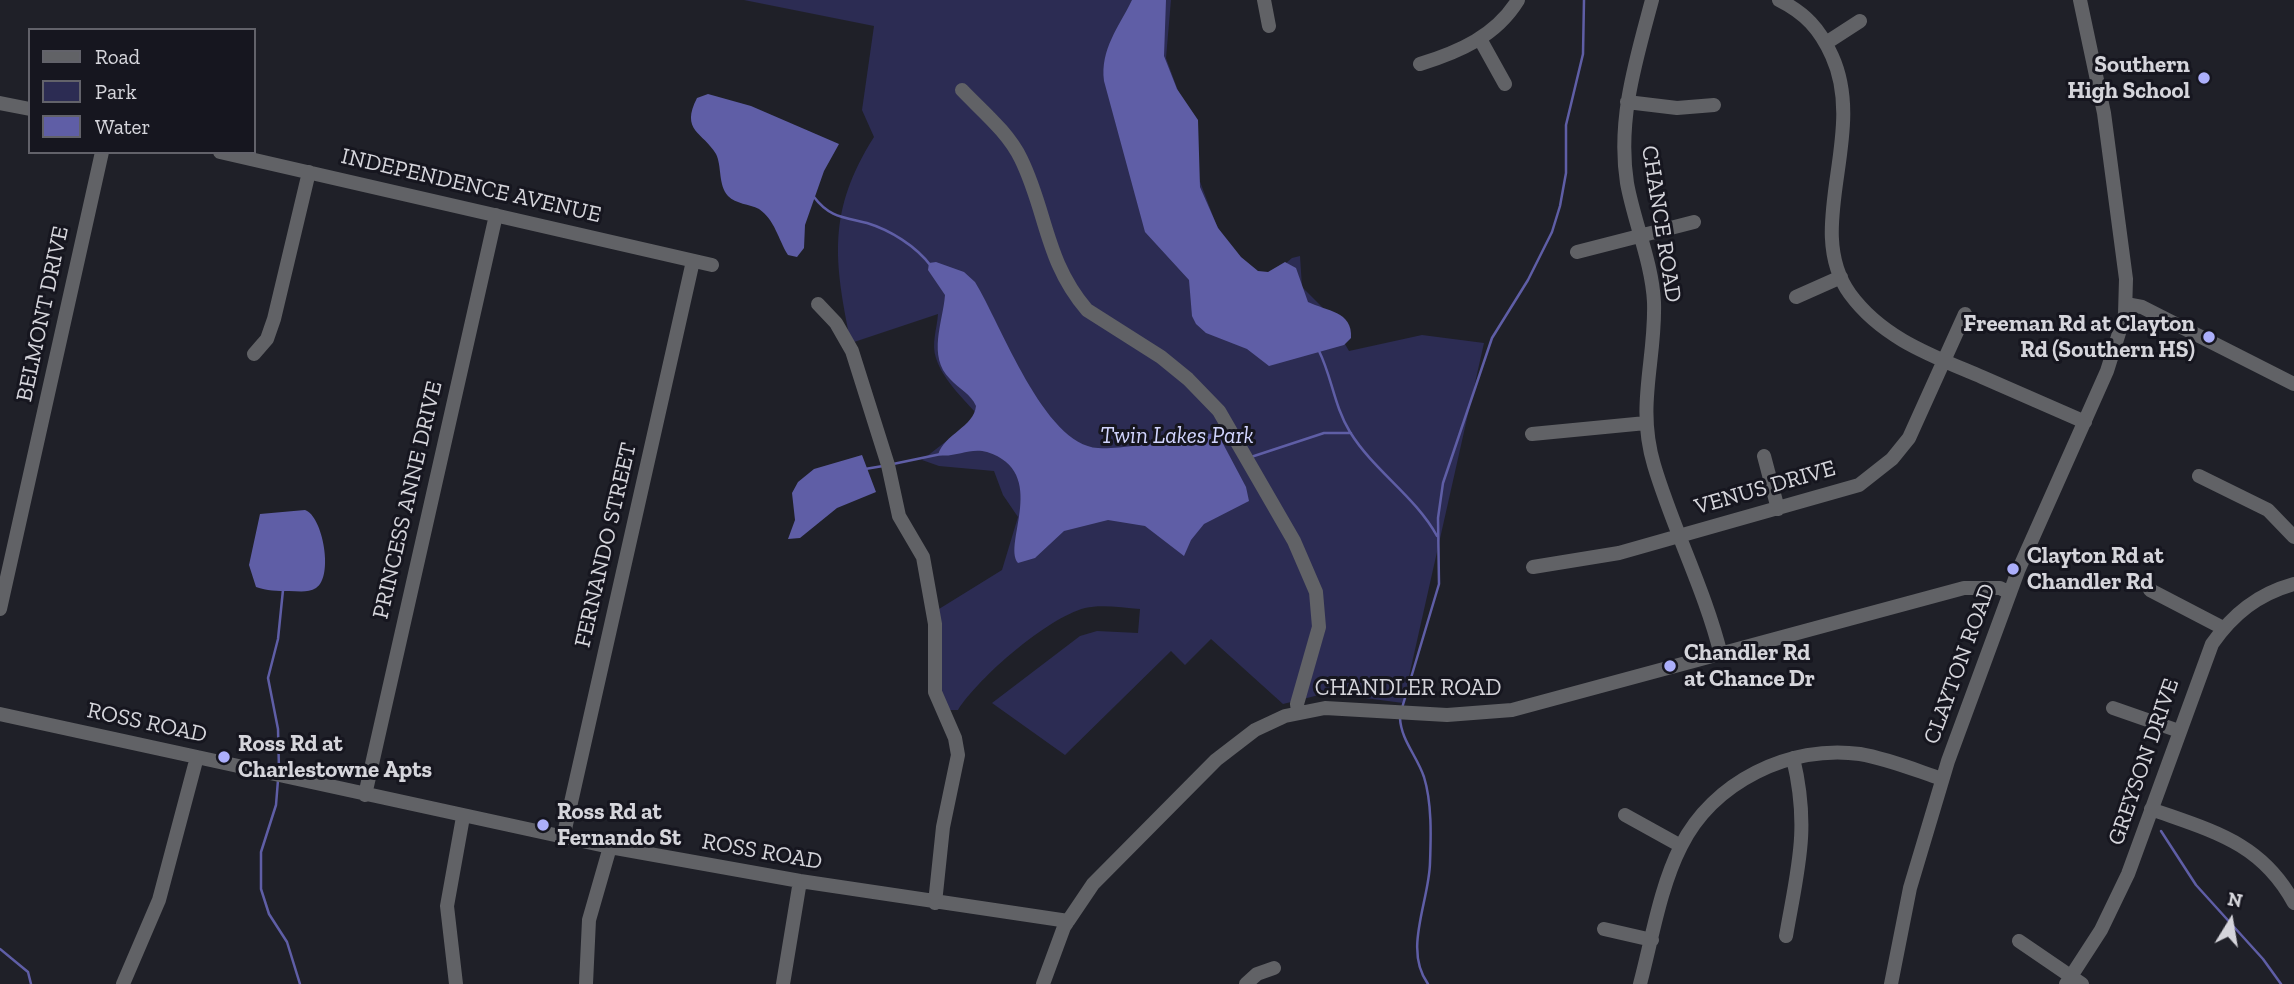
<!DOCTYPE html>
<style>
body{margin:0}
#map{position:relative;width:2294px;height:984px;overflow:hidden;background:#1f2028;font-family:"Zilla Slab",serif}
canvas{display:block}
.legend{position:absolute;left:28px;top:28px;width:228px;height:126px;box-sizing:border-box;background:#16161f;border:2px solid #62626a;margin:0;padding:9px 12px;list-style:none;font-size:21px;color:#d5d5db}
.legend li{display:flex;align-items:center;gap:14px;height:35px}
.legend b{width:35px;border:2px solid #62626a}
.north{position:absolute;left:2196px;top:886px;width:70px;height:70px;-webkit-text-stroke:5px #16161f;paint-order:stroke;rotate:11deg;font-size:19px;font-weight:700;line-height:28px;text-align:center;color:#d5d5db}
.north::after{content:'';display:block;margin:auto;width:24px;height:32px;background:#d5d5db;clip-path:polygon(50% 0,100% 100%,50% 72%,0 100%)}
</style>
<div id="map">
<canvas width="2294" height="984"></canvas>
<ul class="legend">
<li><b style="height:9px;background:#616266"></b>Road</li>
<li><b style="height:19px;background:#2c2c53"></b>Park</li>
<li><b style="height:19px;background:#5f5ea6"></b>Water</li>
</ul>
<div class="north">N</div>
</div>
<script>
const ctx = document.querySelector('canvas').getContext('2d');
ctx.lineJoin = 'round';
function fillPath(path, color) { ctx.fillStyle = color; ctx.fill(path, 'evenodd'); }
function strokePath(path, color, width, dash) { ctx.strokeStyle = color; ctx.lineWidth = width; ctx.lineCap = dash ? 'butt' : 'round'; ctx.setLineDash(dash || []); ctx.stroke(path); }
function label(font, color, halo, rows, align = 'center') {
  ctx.font = font + ' "Zilla Slab",serif'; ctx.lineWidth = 6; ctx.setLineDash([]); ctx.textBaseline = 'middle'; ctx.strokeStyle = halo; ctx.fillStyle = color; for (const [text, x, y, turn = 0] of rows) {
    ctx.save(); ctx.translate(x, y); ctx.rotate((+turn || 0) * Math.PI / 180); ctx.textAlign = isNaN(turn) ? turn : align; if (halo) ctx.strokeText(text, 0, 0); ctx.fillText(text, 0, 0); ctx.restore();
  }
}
const green = new Path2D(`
 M 744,0 L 1171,0 L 1166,58 L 1180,96 L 1196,171 L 1216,224 L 1233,254 L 1267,279 L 1292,258 L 1300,256 L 1302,287 L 1326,311 L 1349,351 L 1422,335 L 1484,343 L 1403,703 L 1327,693 L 1283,704 L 1211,639 L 1185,665 L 1171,651 L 1065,755 L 992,703 L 1080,636 L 1097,631 L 1138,633 L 1140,609 C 1123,608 1102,604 1085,608 C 1047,618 979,677 958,710 L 947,710 L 934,705 L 939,609 L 1002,570 L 1018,517 L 1003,495 L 994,471 L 939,466 L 922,460 L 949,439 L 982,420 C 967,402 943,381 936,358 C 931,344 937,329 938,314 L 851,343 C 834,261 827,211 874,137 L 862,110 L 874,26 Z`);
const water = new Path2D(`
 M 1132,0 L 1166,0 L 1164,56 L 1177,89 L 1198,120 L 1200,187 L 1218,228 L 1241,257 L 1258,271 L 1268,272 L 1285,262 L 1296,268 L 1308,302 C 1326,311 1353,311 1351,338 L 1344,345 L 1269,366 L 1247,349 L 1206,333 L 1196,324 L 1192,316 L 1189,280 L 1145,232 L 1104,81 C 1100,49 1119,27 1132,0 Z
 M 708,94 L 751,106 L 839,144 L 824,171 L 805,225 L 804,248 L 797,257 L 788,255 C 778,239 775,220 759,209 C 749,204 736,204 728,196 C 718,185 722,166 716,154 C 703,132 680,131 697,98 Z
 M 936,262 L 964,272 L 975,282 C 1001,324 1044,445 1098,448 C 1137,451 1176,432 1215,434 L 1220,438 L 1246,487 L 1249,501 L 1204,524 L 1191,540 L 1184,556 L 1145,526 L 1108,520 L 1064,531 L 1035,558 L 1018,563 C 1002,544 1050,472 987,452 C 970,447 955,458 938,455 C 944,434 974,427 976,406 C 971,394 959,389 950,379 C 927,356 943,322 945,295 L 928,270 L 929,263 Z
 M 862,455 L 876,492 L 837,508 L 800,538 L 788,539 L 795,520 L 792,493 L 798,482 L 814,469 Z
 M 305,510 C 323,516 334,577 316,588 C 308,593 298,591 289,591 C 277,591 267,591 256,587 L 249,565 L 260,514 Z`);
const stream = new Path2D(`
 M 814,197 C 829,217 843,217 867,223 C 890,230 916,246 931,266
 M 1319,351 C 1332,377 1334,406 1350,432 C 1374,471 1415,496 1437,536
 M 1251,457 L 1324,433 L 1351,433
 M 893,464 L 941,454
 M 865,469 L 883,466
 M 1402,708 L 1439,584 L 1438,518 L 1443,483 L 1492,338 L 1528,280 L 1552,232 L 1560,206 L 1566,173 L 1566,125 L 1583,54 L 1584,0
 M 1400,718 C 1401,740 1417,756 1424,777 C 1432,803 1431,836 1430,863 C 1429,902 1403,950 1428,984
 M 279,770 L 278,729 L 268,678 L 278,639 L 283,590
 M 278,780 L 276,805 L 261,852 L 261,889 L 269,914 L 287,942 L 300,984
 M 2161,831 L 2196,885 L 2263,959 L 2281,984
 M 0,949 L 28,972 L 31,984`);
const minor = new Path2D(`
 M 1264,0 L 1269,26
 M 1652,0 C 1636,60 1617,120 1627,183 C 1634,222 1652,262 1654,302 C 1656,360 1636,405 1654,465 C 1673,529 1705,590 1721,655
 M 1779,0 C 1805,13 1820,29 1832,56 C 1868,135 1802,228 1850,294 C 1883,339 1933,356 1982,377 C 2016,392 2051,407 2085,422
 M 1480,39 L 1505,84
 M 1826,43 L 1860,21
 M 1420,64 C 1459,52 1496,36 1518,0
 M 962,90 C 982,111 1008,132 1021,159 C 1047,212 1045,261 1087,310 L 1161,357 L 1188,379 L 1219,411 L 1294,541 L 1316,592 L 1319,627 L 1297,704 L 1298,712
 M 1627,102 L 1677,108 L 1714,105
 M 0,103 L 30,109
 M 220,152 L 712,265
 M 1577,252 L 1694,222
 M 1796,297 L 1841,277
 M 818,304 L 836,323 L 852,351 L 888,465 L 899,516 L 923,557 L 935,624 L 935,692 L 955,738 L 958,755 L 943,827 L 935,903
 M 2126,304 L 2142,307 L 2294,384
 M 254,354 L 267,339 L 274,319 L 309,172
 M 1532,434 L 1646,423
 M 1764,456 L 1778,509
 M 2199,476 L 2268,510 L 2294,537
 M 1533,567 L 1619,553 L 1859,485 L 1892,459 L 1909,438 L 1965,314
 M 2150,590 L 2223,628
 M 0,609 L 102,152
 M 2113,708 L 2179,731
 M 0,714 L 610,847 L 800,881 L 1068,921
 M 365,795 L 496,215
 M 2151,809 C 2212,831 2261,842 2294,903
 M 1625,815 L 1681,846
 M 563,838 L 693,261
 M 1604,929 L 1652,940
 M 1786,936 C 1798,867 1810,828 1793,758
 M 2019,941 L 2082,984
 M 123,984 L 159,900 L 197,757
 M 456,984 L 447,906 L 463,817
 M 586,984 L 589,920 L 610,847
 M 783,984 L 800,881
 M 1043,984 L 1064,927 L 1093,884 L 1216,760 L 1255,730 L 1285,716 L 1325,708 L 1447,715 L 1512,710 L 1964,588 L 2000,588 L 2010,593
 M 1246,984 L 1257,974 L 1274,968
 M 1640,984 C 1652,939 1660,887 1681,846 C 1713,782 1790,744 1860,754 C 1889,759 1915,770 1942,779
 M 1891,984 L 1910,888 L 1948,761 L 2018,571 L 2107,371 L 2125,314 L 2126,279 L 2104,113 L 2080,0
 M 2066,984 L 2101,930 L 2128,874 L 2212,644 C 2233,614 2258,594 2294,584`);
const markers = [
 [2204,78,7,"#acaffb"],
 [2209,337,7,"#acaffb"],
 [2013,569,7,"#acaffb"],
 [1670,666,7,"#acaffb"],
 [224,757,7,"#acaffb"],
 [543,825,7,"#acaffb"]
];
const poiNames = [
 ["Southern",2190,65,"right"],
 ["High School",2190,91,"right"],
 ["Freeman Rd at Clayton",2195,324,"right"],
 ["Rd (Southern HS)",2195,350,"right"],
 ["Clayton Rd at",2027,556],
 ["Chandler Rd",2027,582],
 ["Chandler Rd",1684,653],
 ["at Chance Dr",1684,679],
 ["Ross Rd at",238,744],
 ["Charlestowne Apts",238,770],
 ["Ross Rd at",557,812],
 ["Fernando St",557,838]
];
const streetNames = [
 ["INDEPENDENCE AVENUE",471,186,13],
 ["CHANCE ROAD",1661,224,81],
 ["BELMONT DRIVE",43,314,-78],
 ["VENUS DRIVE",1765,488,-16],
 ["PRINCESS ANNE DRIVE",408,500,-77],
 ["FERNANDO STREET",606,545,-77],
 ["CLAYTON ROAD",1960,664,-70],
 ["CHANDLER ROAD",1408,688],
 ["ROSS ROAD",147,723,12],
 ["GREYSON DRIVE",2144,762,-71],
 ["ROSS ROAD",762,852,10]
];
const parkNames = [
 ["Twin Lakes Park",1177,436]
];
fillPath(green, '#2c2c53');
fillPath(water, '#5f5ea6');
strokePath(stream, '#5f5ea6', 2.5);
strokePath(minor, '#616266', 14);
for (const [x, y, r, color] of markers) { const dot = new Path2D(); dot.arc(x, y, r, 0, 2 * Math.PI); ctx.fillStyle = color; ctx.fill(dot); strokePath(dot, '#16161f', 2.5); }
label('bold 23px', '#d5d5db', '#16161f', poiNames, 'left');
label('23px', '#d5d5db', '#16161f', streetNames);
label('italic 23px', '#d2d5fe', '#16161f', parkNames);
</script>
